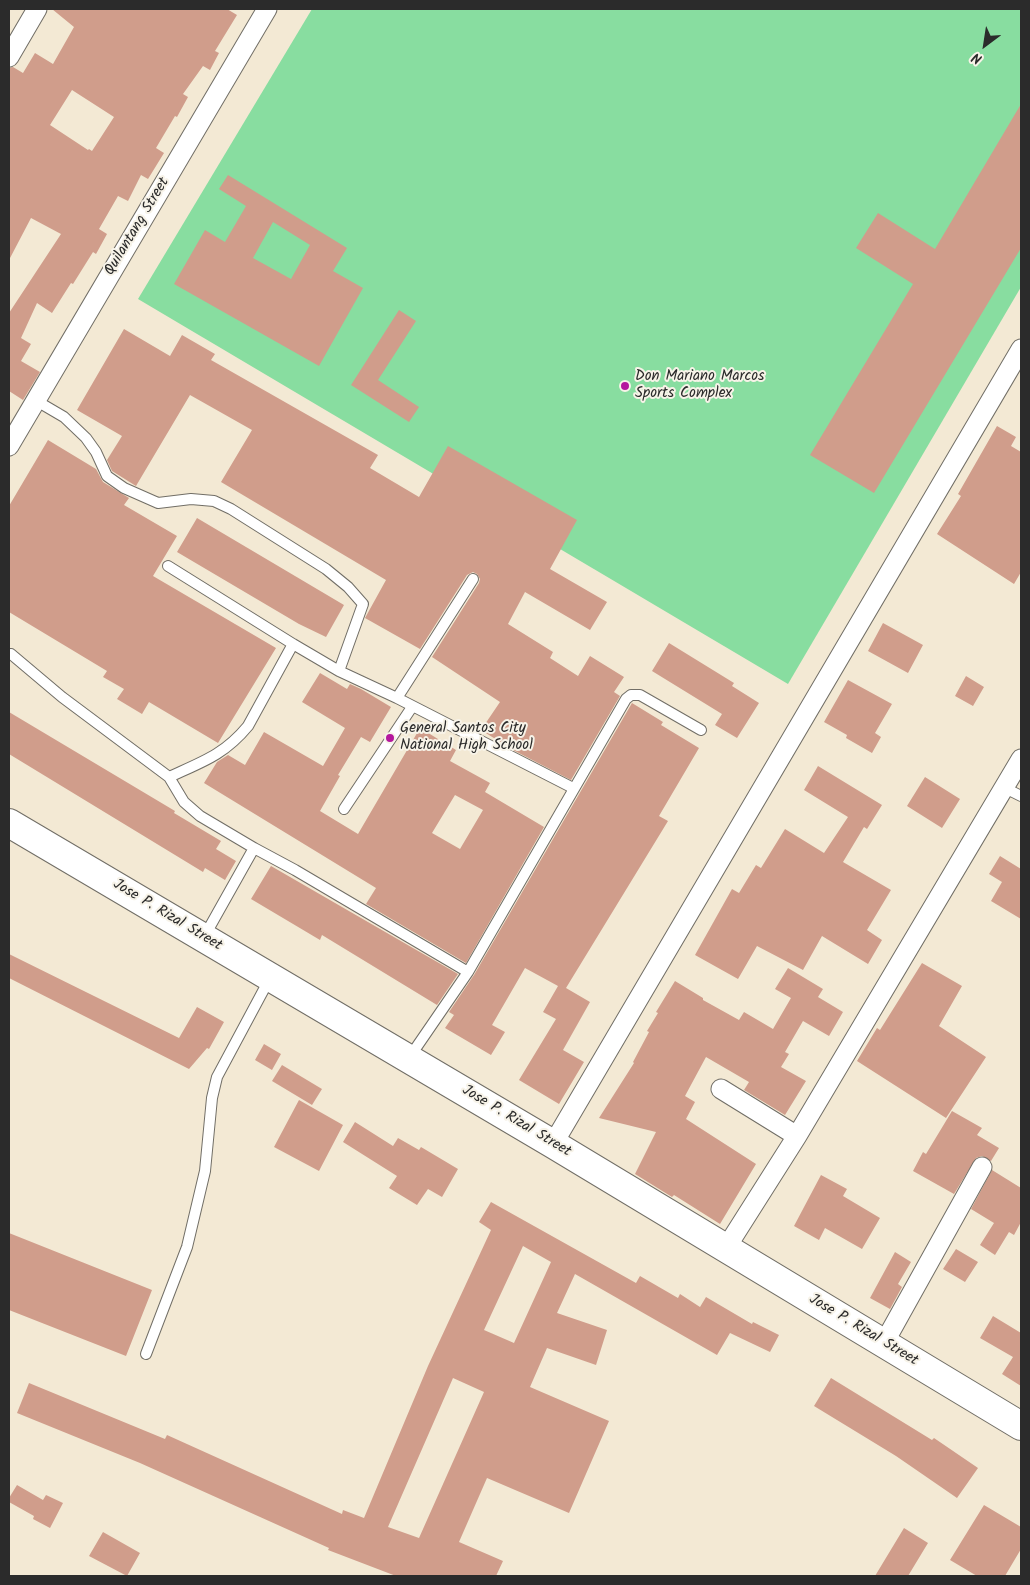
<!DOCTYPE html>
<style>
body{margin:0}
#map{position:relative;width:1030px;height:1585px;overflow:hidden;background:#f3e9d4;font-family:Kalam,sans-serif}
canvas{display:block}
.frame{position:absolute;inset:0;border:10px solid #2b2b2b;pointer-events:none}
.north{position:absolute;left:960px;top:20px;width:50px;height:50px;-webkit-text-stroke:4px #f7f3e8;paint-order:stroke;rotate:211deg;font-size:14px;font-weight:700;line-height:20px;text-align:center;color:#2b2b2b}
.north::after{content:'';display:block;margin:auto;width:18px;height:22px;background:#2b2b2b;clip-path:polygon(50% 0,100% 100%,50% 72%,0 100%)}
</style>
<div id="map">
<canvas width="1030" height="1585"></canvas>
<div class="frame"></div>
<div class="north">N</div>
</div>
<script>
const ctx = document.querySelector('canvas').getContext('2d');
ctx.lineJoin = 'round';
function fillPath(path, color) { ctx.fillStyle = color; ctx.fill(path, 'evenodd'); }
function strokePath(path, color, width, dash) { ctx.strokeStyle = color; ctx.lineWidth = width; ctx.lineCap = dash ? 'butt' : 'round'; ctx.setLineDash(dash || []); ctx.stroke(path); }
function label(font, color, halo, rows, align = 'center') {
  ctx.font = font + ' Kalam,sans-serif'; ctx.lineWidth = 4; ctx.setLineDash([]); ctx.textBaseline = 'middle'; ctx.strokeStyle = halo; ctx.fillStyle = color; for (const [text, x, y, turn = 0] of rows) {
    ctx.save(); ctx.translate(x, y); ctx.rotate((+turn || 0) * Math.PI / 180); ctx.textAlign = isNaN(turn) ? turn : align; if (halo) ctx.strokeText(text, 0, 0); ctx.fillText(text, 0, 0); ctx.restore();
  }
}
const green = new Path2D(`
 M 312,9 L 1021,9 L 1021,287 L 788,684 L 138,299 Z`);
const building = new Path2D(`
 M 52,9 L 227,9 L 237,15 L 215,51 L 219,53 L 210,70 L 203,66 L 183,94 L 188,97 L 177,117 L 175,116 L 156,148 L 164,153 L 148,179 L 141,175 L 128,201 L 118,196 L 99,229 L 107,234 L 96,254 L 93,252 L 73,284 L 71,283 L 52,313 L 37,303 L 21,338 L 31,344 L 21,361 L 40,372 L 23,400 L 9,391 L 9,313 L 61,234 L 31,218 L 9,260 L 9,68 L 13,67 L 23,73 L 35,53 L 53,64 L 74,27 ZM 72,90 L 114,117 L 92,151 L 89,149 L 88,150 L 50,125 Z
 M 1021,104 L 1021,248 L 874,493 L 810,455 L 913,284 L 856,248 L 878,213 L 935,249 Z
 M 228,175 L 347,248 L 333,271 L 363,288 L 319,366 L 174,284 L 205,230 L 225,242 L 246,206 L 219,189 ZM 273,222 L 310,245 L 291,279 L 253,258 Z
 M 399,310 L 416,321 L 378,380 L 419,407 L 409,422 L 351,385 Z
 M 124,329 L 170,356 L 182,335 L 215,354 L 211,360 L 378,455 L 370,468 L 419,497 L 448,446 L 577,520 L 550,569 L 607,602 L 590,630 L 525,592 L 508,624 L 553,652 L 550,658 L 578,676 L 590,656 L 624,677 L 614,692 L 620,696 L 571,780 L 513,750 L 481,730 L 500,702 L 432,657 L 479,583 L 480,579 L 477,574 L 473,572 L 467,575 L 420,649 L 365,618 L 386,580 L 221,482 L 252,430 L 190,395 L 136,486 L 112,471 L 107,460 L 122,436 L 77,410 Z
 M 997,426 L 1016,437 L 1011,446 L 1021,452 L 1021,572 L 1014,584 L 937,534 L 961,496 L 958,494 Z
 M 48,440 L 96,469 L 103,482 L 129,498 L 124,505 L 177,536 L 153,576 L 276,648 L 218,743 L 149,702 L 142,714 L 117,699 L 124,689 L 103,677 L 107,671 L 9,612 L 9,506 Z
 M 197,518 L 344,605 L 326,637 L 299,624 L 177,552 Z
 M 883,623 L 923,645 L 908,673 L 868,651 Z
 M 669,643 L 734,683 L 732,686 L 759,703 L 737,738 L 715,725 L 722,714 L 652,671 Z
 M 320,673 L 347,689 L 350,684 L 361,689 L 391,707 L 370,742 L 361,737 L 338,775 L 340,776 L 320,811 L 358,834 L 420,728 L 456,750 L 450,761 L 490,783 L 485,792 L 544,827 L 466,963 L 366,904 L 376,888 L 204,783 L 217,762 L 228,755 L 245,765 L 264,732 L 323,766 L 345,728 L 302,702 ZM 455,795 L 483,810 L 460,849 L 432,833 Z
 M 966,676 L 984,687 L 973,706 L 955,696 Z
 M 848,680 L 892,704 L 875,733 L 881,737 L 872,753 L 846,738 L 847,735 L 824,722 Z
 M 632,703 L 663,722 L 661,725 L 699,748 L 659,816 L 668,821 L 566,988 L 590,1002 L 563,1050 L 584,1062 L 559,1104 L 519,1080 L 556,1019 L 543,1012 L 558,986 L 525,968 L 492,1025 L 505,1032 L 491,1055 L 445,1028 L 454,1015 L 449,1012 L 474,975 Z
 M 9,712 L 175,811 L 174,813 L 221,841 L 216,849 L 236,861 L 225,880 L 205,868 L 203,872 L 9,754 Z
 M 818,766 L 882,805 L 867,829 L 864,827 L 843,862 L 891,890 L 867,930 L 882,940 L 868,964 L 822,936 L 803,970 L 757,946 L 738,979 L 695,955 L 732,889 L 739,893 L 756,865 L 761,868 L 785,829 L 824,853 L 848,817 L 804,790 Z
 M 925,777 L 960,799 L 942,828 L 907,806 Z
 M 1000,856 L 1021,869 L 1021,919 L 991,901 L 1002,882 L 989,874 Z
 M 271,866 L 458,974 L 437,1005 L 322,935 L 320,940 L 251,899 Z
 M 9,954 L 179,1038 L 197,1007 L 224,1022 L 209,1049 L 207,1048 L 189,1069 L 9,978 Z
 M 922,963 L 962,986 L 939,1026 L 986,1057 L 946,1118 L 857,1061 L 877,1028 L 880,1030 Z
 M 788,968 L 823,989 L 818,997 L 843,1012 L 829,1036 L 803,1021 L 785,1052 L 789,1054 L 781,1067 L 806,1081 L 785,1115 L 744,1090 L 749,1082 L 706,1057 L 685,1096 L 695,1102 L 686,1119 L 756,1164 L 720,1224 L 674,1195 L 672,1197 L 635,1174 L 656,1132 L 599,1118 L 634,1063 L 633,1062 L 649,1032 L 647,1031 L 658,1013 L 656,1012 L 675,981 L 703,998 L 703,1000 L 739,1020 L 744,1012 L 773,1029 L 791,998 L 775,989 Z
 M 264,1044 L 281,1054 L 272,1070 L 255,1060 Z
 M 282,1065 L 322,1089 L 312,1105 L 272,1081 Z
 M 299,1100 L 343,1125 L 319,1171 L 274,1147 Z
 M 952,1111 L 982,1128 L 977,1135 L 999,1148 L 991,1161 L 982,1156 L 976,1158 L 954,1194 L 913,1171 L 923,1152 L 926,1154 Z
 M 355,1122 L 393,1146 L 398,1138 L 419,1150 L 421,1147 L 458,1169 L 442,1197 L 428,1189 L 417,1205 L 389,1188 L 397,1176 L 343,1142 Z
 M 992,1170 L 1021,1188 L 1021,1222 L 1014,1235 L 1009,1232 L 995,1255 L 980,1245 L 994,1223 L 971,1209 Z
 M 821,1175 L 847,1189 L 843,1196 L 880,1218 L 862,1249 L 825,1228 L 819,1240 L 794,1226 Z
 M 491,1202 L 636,1283 L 640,1276 L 678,1298 L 680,1294 L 700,1307 L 706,1297 L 752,1324 L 753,1322 L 779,1335 L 770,1352 L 730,1333 L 717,1355 L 575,1274 L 557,1313 L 607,1330 L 596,1365 L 547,1348 L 530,1387 L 609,1421 L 569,1513 L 487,1478 L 459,1542 L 503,1561 L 496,1576 L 396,1576 L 328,1550 L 329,1548 L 140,1463 L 17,1413 L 29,1383 L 165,1439 L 167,1435 L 342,1514 L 343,1510 L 364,1518 L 428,1366 L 491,1230 L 479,1222 ZM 523,1246 L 551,1262 L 514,1343 L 484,1330 ZM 453,1378 L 484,1392 L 419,1538 L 388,1527 Z
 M 9,1233 L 152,1290 L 126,1356 L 9,1310 Z
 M 956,1249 L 978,1262 L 965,1282 L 943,1269 Z
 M 895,1252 L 911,1262 L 898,1284 L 902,1287 L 890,1309 L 870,1298 Z
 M 993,1316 L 1021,1333 L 1021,1386 L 1002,1374 L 1013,1357 L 980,1338 Z
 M 831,1378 L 932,1440 L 934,1438 L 978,1468 L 957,1498 L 896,1456 L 814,1406 Z
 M 17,1485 L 43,1500 L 46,1495 L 63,1503 L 50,1528 L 33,1519 L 34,1516 L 9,1502 L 9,1498 Z
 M 984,1505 L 1021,1527 L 1021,1549 L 1005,1576 L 977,1576 L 950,1560 Z
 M 904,1528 L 928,1543 L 908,1576 L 875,1576 Z
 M 103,1532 L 140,1553 L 127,1576 L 89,1556 Z`);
const lane = new Path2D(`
 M 35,400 L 64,417 L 86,438 L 96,452 L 107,476 L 124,488 L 158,503 L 191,499 L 214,501 L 231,509 L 326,569 L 348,587 L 363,604 L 339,671
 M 168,566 L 293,644 L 339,671 L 397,698 L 573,788
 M 11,654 L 62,697 L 169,777 L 184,802 L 200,816 L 254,848
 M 397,698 L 473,579
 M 169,777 C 202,762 224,755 248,726 L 293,644
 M 1003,787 L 1021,796
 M 344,809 L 412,707
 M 204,937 L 254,848 L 295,870 L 468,972
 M 409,1058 L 468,972 L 626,699 L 631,695 L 640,695 L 701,730
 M 146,1354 L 187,1247 L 205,1171 L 212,1098 L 217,1077 L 270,978`);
const street = new Path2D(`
 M 9,57 L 37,9
 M 9,446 L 267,9
 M 721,1089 L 797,1136
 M 553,1144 L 1021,349
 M 726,1248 L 797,1136 L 1021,759
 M 884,1343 L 982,1167`);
const secondary = new Path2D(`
 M 9,823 L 553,1144 L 1021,1426`);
const markers = [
 [625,386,5,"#b5179e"],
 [390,738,5,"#b5179e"]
];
const streetNames = [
 ["Quilantang Street",138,227,-59],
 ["Jose P. Rizal Street",167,916,31],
 ["Jose P. Rizal Street",516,1122,31],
 ["Jose P. Rizal Street",863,1331,31]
];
const poiNames = [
 ["Don Mariano Marcos",635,377],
 ["Sports Complex",635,394],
 ["General Santos City",400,729],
 ["National High School",400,746]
];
fillPath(green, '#88dda0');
fillPath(building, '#d09d8b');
strokePath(lane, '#716e66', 12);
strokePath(street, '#716e66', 21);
strokePath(secondary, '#716e66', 30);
strokePath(lane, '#fff', 10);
strokePath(street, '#fff', 19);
strokePath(secondary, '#fff', 28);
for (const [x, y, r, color] of markers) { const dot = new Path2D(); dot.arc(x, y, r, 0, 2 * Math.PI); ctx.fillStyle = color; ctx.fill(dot); strokePath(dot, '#f7f3e8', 2); }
label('15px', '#2b2b2b', '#f7f3e8', streetNames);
label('15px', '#2b2b2b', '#f7f3e8', poiNames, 'left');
</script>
